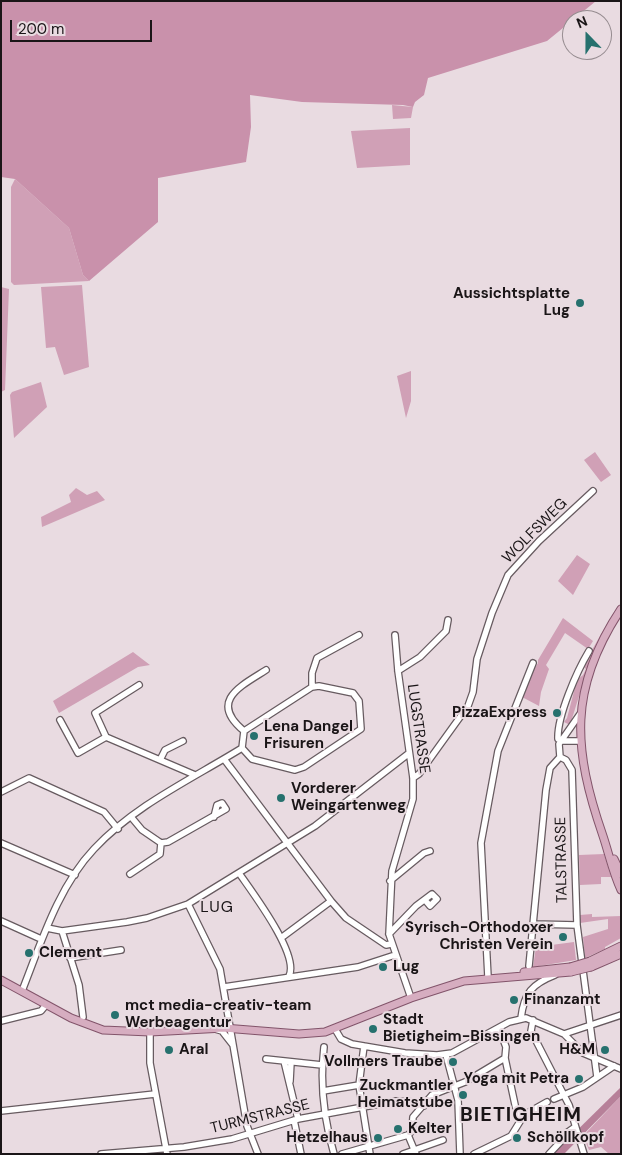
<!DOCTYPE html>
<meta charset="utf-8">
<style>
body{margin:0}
#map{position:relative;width:622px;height:1155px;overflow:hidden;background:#e9dbe1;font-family:"DM Sans",sans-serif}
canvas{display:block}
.frame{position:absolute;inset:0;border:2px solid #1a1517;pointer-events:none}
.north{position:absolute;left:562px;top:10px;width:50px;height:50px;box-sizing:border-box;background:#e9dbe1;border:1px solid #968c90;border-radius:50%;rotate:338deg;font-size:14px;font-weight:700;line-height:20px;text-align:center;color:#1a1517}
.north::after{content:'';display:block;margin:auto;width:18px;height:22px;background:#26716e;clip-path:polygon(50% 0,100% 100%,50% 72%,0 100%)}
.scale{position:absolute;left:10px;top:20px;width:142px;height:22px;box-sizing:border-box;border:2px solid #1a1517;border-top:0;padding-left:6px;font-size:15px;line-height:18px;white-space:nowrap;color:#1a1517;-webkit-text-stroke:4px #e9dbe1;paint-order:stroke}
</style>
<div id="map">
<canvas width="622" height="1155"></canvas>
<div class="frame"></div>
<div class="north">N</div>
<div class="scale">200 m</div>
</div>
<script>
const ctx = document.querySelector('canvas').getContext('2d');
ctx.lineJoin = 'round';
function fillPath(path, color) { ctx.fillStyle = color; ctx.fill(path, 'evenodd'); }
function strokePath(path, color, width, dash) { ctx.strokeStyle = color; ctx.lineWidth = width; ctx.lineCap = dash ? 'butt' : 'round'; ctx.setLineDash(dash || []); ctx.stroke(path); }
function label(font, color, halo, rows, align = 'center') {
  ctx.font = font + ' "DM Sans",sans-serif'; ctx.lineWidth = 4; ctx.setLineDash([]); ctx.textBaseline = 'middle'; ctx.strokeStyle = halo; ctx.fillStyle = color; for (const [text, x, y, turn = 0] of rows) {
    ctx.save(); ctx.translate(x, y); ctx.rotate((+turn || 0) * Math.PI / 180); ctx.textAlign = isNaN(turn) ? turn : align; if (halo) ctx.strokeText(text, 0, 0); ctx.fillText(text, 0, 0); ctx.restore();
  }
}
const green = new Path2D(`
 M 392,105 L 413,107 L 411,118 L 393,119 Z
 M 410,128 L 410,165 L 357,168 L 351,131 Z
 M 15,179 L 69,228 L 83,275 L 89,281 L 14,285 L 11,282 L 11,187 Z
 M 82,285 L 89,367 L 64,375 L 55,347 L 46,348 L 41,287 Z
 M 1,287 L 9,289 L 5,390 L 1,392 Z
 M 411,371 L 411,401 L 406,418 L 397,376 Z
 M 41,382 L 47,407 L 14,438 L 10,395 L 12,392 Z
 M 595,452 L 611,475 L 601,482 L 584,460 Z
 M 76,488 L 87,495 L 97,491 L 105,500 L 42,527 L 41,517 L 71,502 L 69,495 Z
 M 577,555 L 590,564 L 573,595 L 558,581 Z
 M 563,618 L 593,641 L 588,649 L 565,633 L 546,665 L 549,669 L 541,692 L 539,706 L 522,697 L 534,669 L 538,663 L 538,660 Z
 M 605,627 L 591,658 L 570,725 L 564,722 L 567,718 L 577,680 L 583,675 L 586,669 L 583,666 Z
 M 133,652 L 150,665 L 138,667 L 59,713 L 53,701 Z
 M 604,854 L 611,877 L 601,877 L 601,884 L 580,885 L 579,855 Z
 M 592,914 L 592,917 L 621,916 L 621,938 L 605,947 L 605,949 L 585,958 L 583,937 L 608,929 L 608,919 L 580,923 L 580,915 Z
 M 574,942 L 576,960 L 533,967 L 536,947 Z
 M 621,1096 L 621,1154 L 609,1154 L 601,1147 L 589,1150 L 583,1136 Z`);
const forest = new Path2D(`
 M 1,1 L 596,1 L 547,41 L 428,78 L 424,95 L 415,102 L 413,107 L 403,105 L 302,102 L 250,95 L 251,127 L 246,162 L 158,178 L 158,222 L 89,281 L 83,275 L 69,228 L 15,179 L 1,177 Z`);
const water = new Path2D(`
 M 621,1087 L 621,1096 L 564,1154 L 553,1154 Z`);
const minor = new Path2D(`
 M 395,635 L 398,671 L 413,778 L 413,799 L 392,871 L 389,934 L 411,998
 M 398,671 L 420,657 L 446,631 L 448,620
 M 312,687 L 312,673 L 317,658 L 359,635
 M 60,720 L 78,753 L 106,737 L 195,775
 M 244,731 C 208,701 241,686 266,670
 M 106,737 L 95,713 L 139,685
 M 561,741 L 558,739 C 557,716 577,671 589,651
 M 561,741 L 580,741
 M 560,757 L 566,760 L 572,770 L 577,925 L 597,1077
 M 560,757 L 559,744 L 580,714
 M 224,759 L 331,901 L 346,918 L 386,945 L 391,944
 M 160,760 L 165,750 L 183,741
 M 413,778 L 419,774 L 468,706 L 473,692 L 477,659 L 492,613 L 508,575 L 539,541 L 593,491
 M 1,792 L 29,778 L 104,812 L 118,829
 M 132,818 L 142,830 L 161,843
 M 1,843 L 75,875
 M 239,873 C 252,892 300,955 289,976
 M 130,874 L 160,854 L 161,843 L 168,842 L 226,809 L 222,803 L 217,805 L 214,817
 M 390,881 L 424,853 L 430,851
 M 188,904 L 220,969 L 247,1126 L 258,1154
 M 1,921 L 41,939
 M 533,924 L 577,925
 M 47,928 L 62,931 L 127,922 L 147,918 L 188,904 L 315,826 L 408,754
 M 62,931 L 79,985 L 83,1017
 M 389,934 L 416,906 L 432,894 L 437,899 L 430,906 L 425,900
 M 281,938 L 331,901
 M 70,958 L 121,950
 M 529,966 L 546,790 L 550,768 L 560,757
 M 488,977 L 481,843 L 498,751 L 533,663
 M 224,987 L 358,967 L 395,955
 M 22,991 C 41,943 58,887 94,849 C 135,805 192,779 242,748 L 244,731 L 312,687 L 319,686 L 353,693 L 359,701 L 361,729 L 304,767 L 295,770 L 252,759 L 242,748
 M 521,1018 C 524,993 532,984 555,975
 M 533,1020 L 531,1031 L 569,1105 L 584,1154
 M 1,1021 L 41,1011 L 46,1005
 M 499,1028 L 506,1047 L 505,1058 L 517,1114 L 520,1118
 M 215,1029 L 222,1031 L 233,1045
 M 335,1029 L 341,1039 L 352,1044 L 405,1053 L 437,1055 L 452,1053 L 509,1022 L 526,1018 L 564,1034 L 583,1053 L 621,1069
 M 150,1032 L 150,1063 L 167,1154
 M 564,1034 L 621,1015
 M 364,1046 L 359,1085 L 370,1154
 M 324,1047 C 320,1082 324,1120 334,1154
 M 446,1055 L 458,1100 L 460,1154
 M 266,1059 L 322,1065
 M 284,1061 L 298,1119
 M 290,1081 L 291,1062
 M 323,1091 L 359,1085
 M 554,1099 L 583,1087 L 614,1066
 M 1,1111 L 155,1094
 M 294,1120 L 301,1154
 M 408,1135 L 412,1131 L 413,1117 L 432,1095 L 465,1082 L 505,1058
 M 408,1135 L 416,1154
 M 101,1154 L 184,1147 L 232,1139 L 298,1119 L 396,1101 L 408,1101 L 424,1106
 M 342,1154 L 408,1135
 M 403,1154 L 443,1140
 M 474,1154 L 511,1136 L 524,1115 L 547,1102
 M 549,1154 L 564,1138 L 565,1134 L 575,1127`);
const major = new Path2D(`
 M 621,609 C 568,689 573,749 603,836 C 609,854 613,873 621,890
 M 614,859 L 621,874
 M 590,961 L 621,946
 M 591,967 L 621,954
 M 524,972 L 570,967
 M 1,980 L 71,1018 L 103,1030 L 150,1032 L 224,1028 L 299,1034 L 325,1032 L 411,998 L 464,981 L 571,972`);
const majorBridge = new Path2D(`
 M 570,967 L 590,961
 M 571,972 L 591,967`);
const markers = [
 [580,303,5,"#26716e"],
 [557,713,5,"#26716e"],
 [254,736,5,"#26716e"],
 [281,798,5,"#26716e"],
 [563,937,5,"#26716e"],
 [29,953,5,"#26716e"],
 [383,967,5,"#26716e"],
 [514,1000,5,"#26716e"],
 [115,1015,5,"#26716e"],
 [373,1029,5,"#26716e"],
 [169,1050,5,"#26716e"],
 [605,1050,5,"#26716e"],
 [453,1062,5,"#26716e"],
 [579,1079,5,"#26716e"],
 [463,1095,5,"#26716e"],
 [398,1129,5,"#26716e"],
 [378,1138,5,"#26716e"],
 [517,1138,5,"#26716e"]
];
const poiNames = [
 ["Aussichtsplatte",570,294,"right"],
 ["Lug",570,311,"right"],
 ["PizzaExpress",547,713,"right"],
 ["Lena Dangel",264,727],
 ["Frisuren",264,744],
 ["Vorderer",291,789],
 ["Weingartenweg",291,806],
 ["Syrisch-Orthodoxer",553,928,"right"],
 ["Christen Verein",553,945,"right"],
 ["Clement",39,953],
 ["Lug",393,967],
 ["Finanzamt",524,1000],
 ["mct media-creativ-team",125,1006],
 ["Werbeagentur",125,1023],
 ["Stadt",383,1020],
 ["Bietigheim-Bissingen",383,1037],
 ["Aral",179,1050],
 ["H&M",595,1050,"right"],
 ["Vollmers Traube",443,1062,"right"],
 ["Yoga mit Petra",569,1079,"right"],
 ["Zuckmantler",453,1086,"right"],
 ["Heimatstube",453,1103,"right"],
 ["Kelter",408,1129],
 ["Hetzelhaus",368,1138,"right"],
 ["Schöllkopf",527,1138]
];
const streetNames = [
 ["WOLFSWEG",535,531,-45],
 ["LUGSTRASSE",418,729,82],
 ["TALSTRASSE",562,860,-91],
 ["TURMSTRASSE",260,1117,-14]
];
const neighbourhoodNames = [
 ["LUG",217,908]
];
const districtNames = [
 ["BIETIGHEIM",521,1116]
];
fillPath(green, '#d0a0b6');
fillPath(forest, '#c991ab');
fillPath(water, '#b78099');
strokePath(minor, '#675b60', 8);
strokePath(major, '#82546a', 9);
strokePath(minor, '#fff', 5.5);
strokePath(major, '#d6adc0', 7);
strokePath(majorBridge, '#82546a', 9, []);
strokePath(majorBridge, '#d6adc0', 7);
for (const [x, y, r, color] of markers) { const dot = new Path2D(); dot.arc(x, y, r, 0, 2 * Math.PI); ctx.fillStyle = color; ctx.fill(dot); strokePath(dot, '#e9dbe1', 2); }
label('bold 15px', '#1a1517', '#e9dbe1', poiNames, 'left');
label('15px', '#1a1517', '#e9dbe1', streetNames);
ctx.letterSpacing = '1px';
label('16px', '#1a1517', '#e9dbe1', neighbourhoodNames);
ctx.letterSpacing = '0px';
ctx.letterSpacing = '1px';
label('bold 20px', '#1a1517', '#e9dbe1', districtNames);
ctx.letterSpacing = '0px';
</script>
